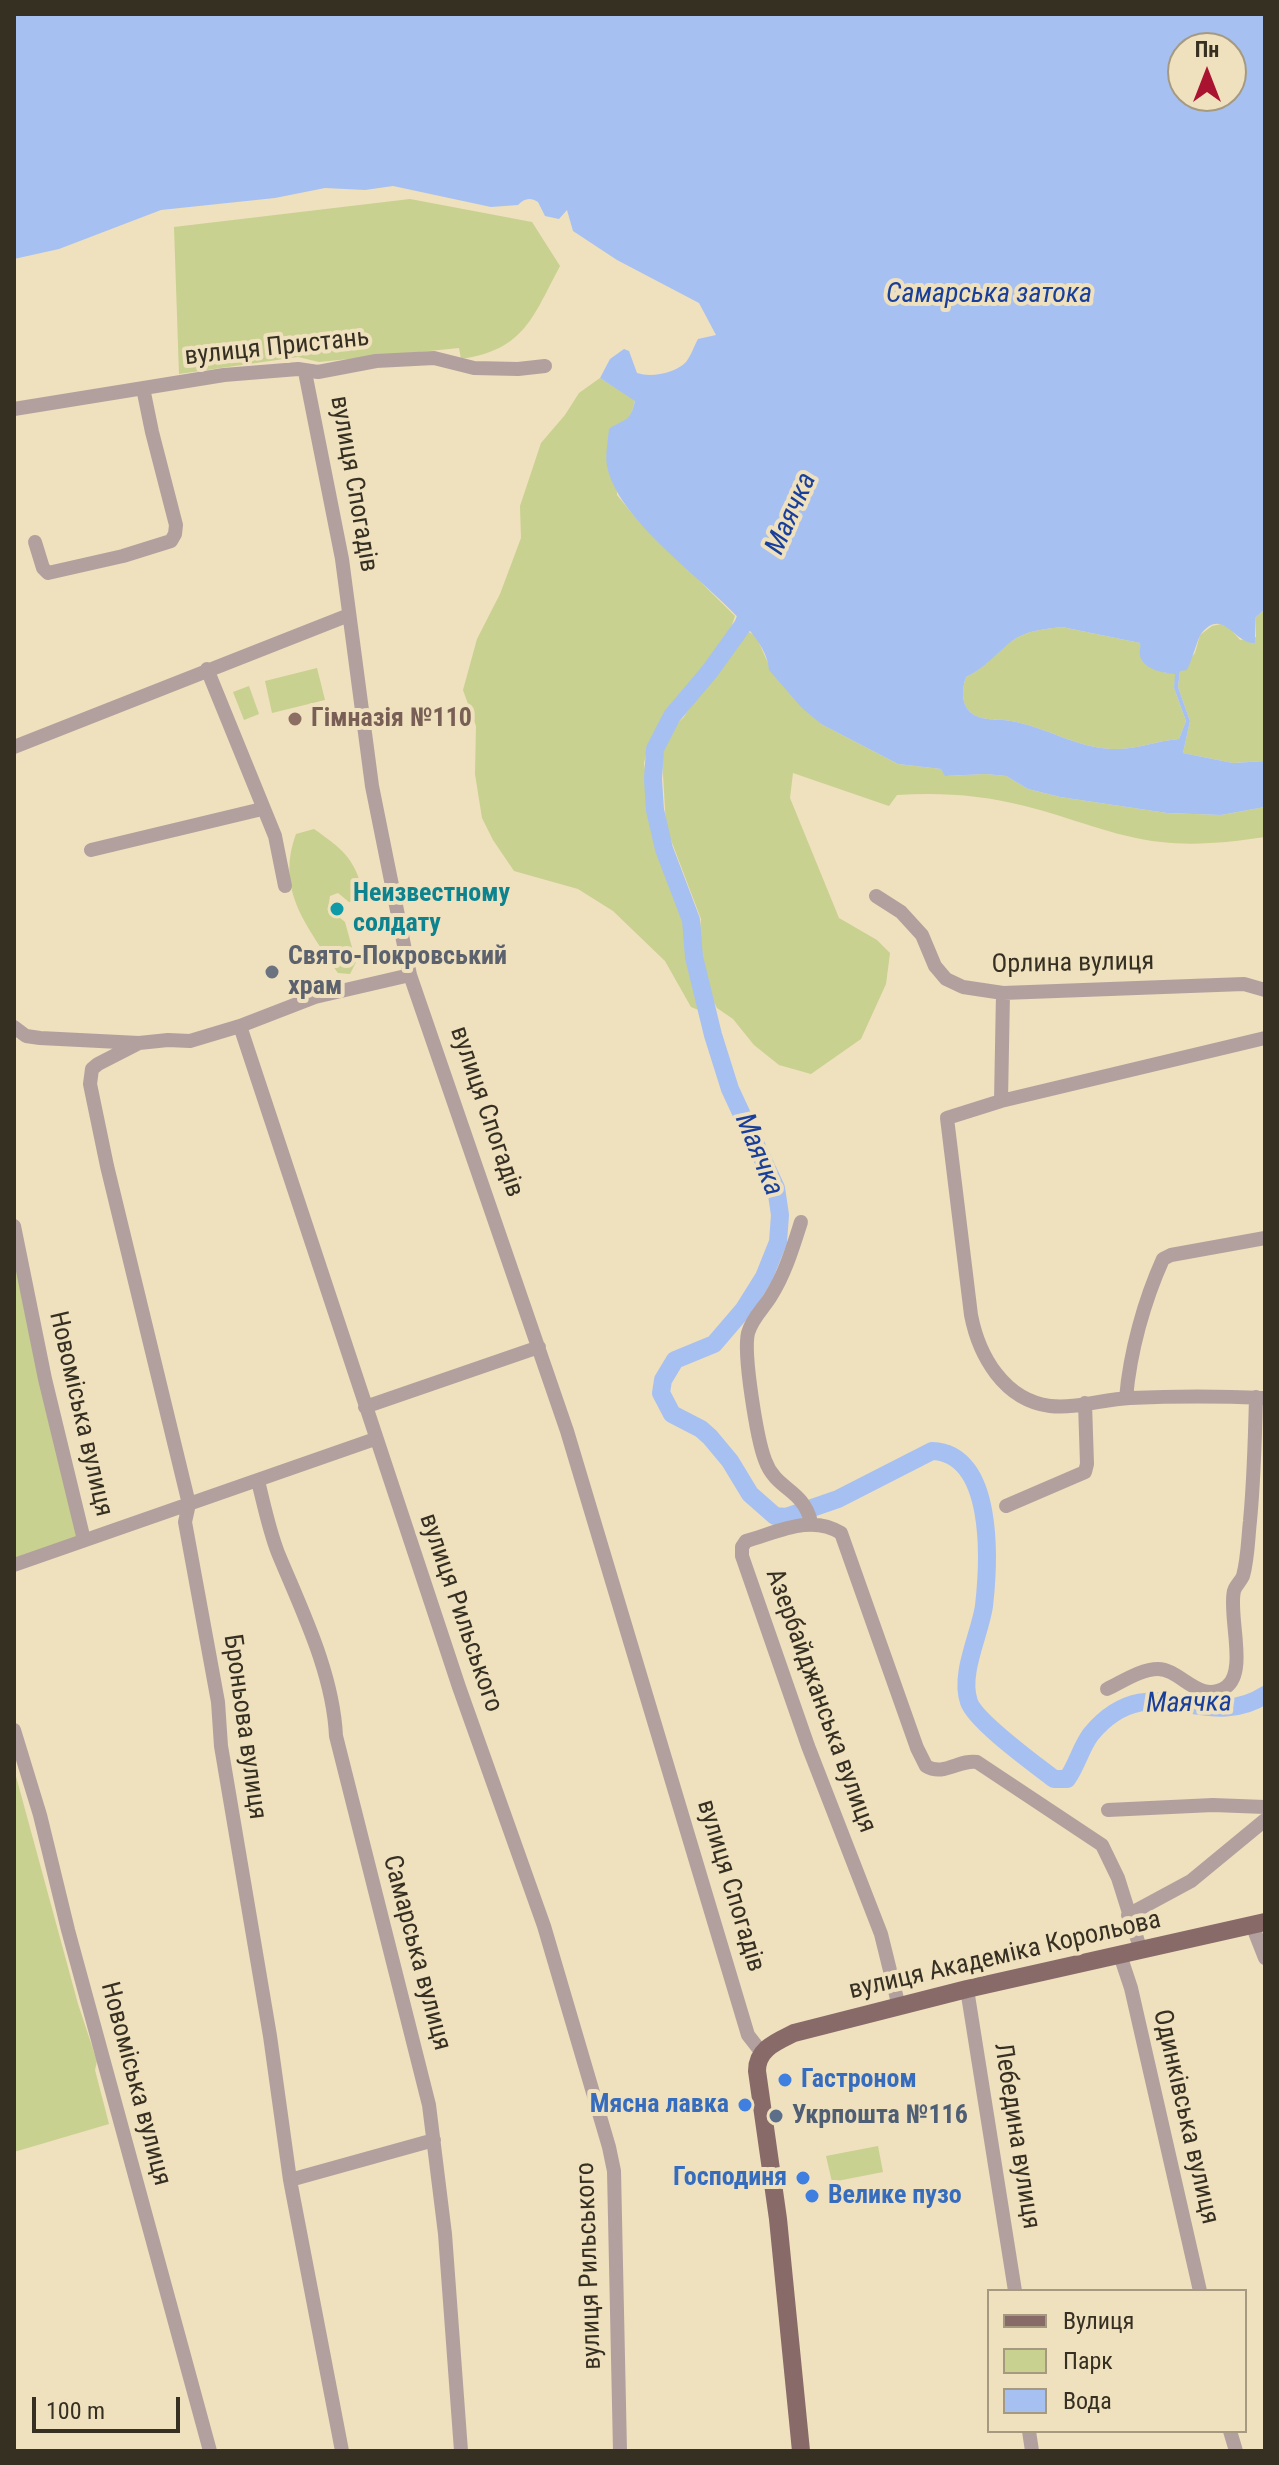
<!DOCTYPE html>
<meta charset="utf-8">
<style>
body{margin:0}
#map{position:relative;width:1279px;height:2465px;overflow:hidden;background:#efe0be;font-family:"Roboto Condensed",sans-serif}
canvas{display:block}
.frame{position:absolute;inset:0;border:16px solid #363023;pointer-events:none}
.legend{position:absolute;left:987px;top:2289px;width:260px;height:144px;box-sizing:border-box;background:#efe0be;border:2px solid #a59a80;margin:0;padding:10px 14px;list-style:none;font-size:24px;color:#363023}
.legend li{display:flex;align-items:center;gap:16px;height:40px}
.legend b{width:40px;border:2px solid #a59a80}
.north{position:absolute;left:1167px;top:32px;width:80px;height:80px;box-sizing:border-box;background:#efe0be;border:2px solid #a59a80;border-radius:50%;rotate:0deg;font-size:22px;font-weight:700;line-height:32px;text-align:center;color:#363023}
.north::after{content:'';display:block;margin:auto;width:28px;height:36px;background:#aa1330;clip-path:polygon(50% 0,100% 100%,50% 72%,0 100%)}
.scale{position:absolute;left:32px;top:2397px;width:148px;height:36px;box-sizing:border-box;border:4px solid #363023;border-top:0;padding-left:10px;font-size:24px;line-height:28px;white-space:nowrap;color:#363023;-webkit-text-stroke:6px #efe0be;paint-order:stroke}
</style>
<div id="map">
<canvas width="1279" height="2465"></canvas>
<div class="frame"></div>
<ul class="legend">
<li><b style="height:10px;background:#886a69"></b>Вулиця</li>
<li><b style="height:22px;background:#c8d18f"></b>Парк</li>
<li><b style="height:22px;background:#a6c0f2"></b>Вода</li>
</ul>
<div class="north">Пн</div>
<div class="scale">100 m</div>
</div>
<script>
const ctx = document.querySelector('canvas').getContext('2d');
ctx.lineJoin = 'round';
function fillPath(path, color) { ctx.fillStyle = color; ctx.fill(path, 'evenodd'); }
function strokePath(path, color, width, dash) { ctx.strokeStyle = color; ctx.lineWidth = width; ctx.lineCap = dash ? 'butt' : 'round'; ctx.setLineDash(dash || []); ctx.stroke(path); }
function label(font, color, halo, rows, align = 'center') {
  ctx.font = font + ' "Roboto Condensed",sans-serif'; ctx.lineWidth = 8; ctx.setLineDash([]); ctx.textBaseline = 'middle'; ctx.strokeStyle = halo; ctx.fillStyle = color; for (const [text, x, y, turn = 0] of rows) {
    ctx.save(); ctx.translate(x, y); ctx.rotate((+turn || 0) * Math.PI / 180); ctx.textAlign = isNaN(turn) ? turn : align; if (halo) ctx.strokeText(text, 0, 0); ctx.fillText(text, 0, 0); ctx.restore();
  }
}
const green = new Path2D(`
 M 410,199 L 532,222 L 560,266 C 533,316 525,350 461,359 L 459,348 L 319,362 L 298,357 L 179,374 L 174,227 Z
 M 600,378 L 635,400 C 632,414 629,423 615,425 L 617,495 L 635,517 L 735,616 L 728,636 L 697,680 L 658,726 L 649,743 L 644,763 L 655,842 L 680,896 L 695,989 L 701,1011 L 691,1007 L 665,961 L 613,911 L 578,889 L 514,871 L 493,840 L 482,818 L 475,774 L 476,726 L 463,690 L 477,639 L 500,594 L 521,538 L 520,506 L 541,443 L 565,415 L 579,393 Z
 M 1265,609 L 1265,761 L 1233,763 L 1183,753 L 1190,721 L 1178,687 L 1180,671 L 1195,653 L 1200,635 L 1212,626 L 1221,624 L 1230,628 L 1240,640 L 1256,637 L 1255,618 Z
 M 1062,627 L 1140,643 L 1142,650 L 1165,673 L 1176,673 L 1174,688 L 1186,721 L 1179,739 C 1156,741 1135,750 1112,749 C 1077,748 1046,727 1011,721 C 997,718 982,722 970,712 C 961,703 962,689 966,677 C 984,669 996,653 1012,641 C 1027,630 1045,629 1062,627 Z
 M 749,632 L 756,636 L 768,663 L 821,724 L 898,764 L 941,769 L 946,776 L 986,774 L 1006,776 L 1028,789 L 1060,797 L 1167,813 L 1221,815 L 1265,807 L 1265,837 C 1231,842 1196,846 1161,842 C 1114,837 1070,817 1025,806 C 983,795 940,792 897,795 L 889,806 L 793,773 L 790,798 L 839,918 L 877,940 L 890,953 L 886,984 L 861,1039 L 811,1074 L 779,1065 L 754,1045 L 733,1019 L 717,1008 L 708,991 L 698,948 L 701,919 L 666,827 L 662,757 L 669,731 L 683,718 L 728,651 Z
 M 317,668 L 325,700 L 272,713 L 265,681 Z
 M 249,686 L 259,714 L 244,720 L 233,692 Z
 M 314,829 C 342,849 353,856 363,891 L 358,900 L 349,902 L 338,893 L 330,896 L 328,908 L 345,922 L 356,962 L 350,974 L 338,973 C 308,927 275,891 296,834 Z
 M 14,1256 L 78,1544 L 14,1563 Z
 M 14,1769 L 78,2004 L 97,2061 L 95,2070 L 109,2124 L 14,2152 Z
 M 878,2146 L 883,2172 L 832,2182 L 826,2156 Z`);
const water = new Path2D(`
 M 14,14 L 1265,14 L 1265,609 L 1255,618 L 1255,643 C 1235,645 1223,606 1201,634 C 1197,640 1192,661 1187,670 L 1180,671 L 1178,687 L 1190,721 L 1183,753 L 1233,763 L 1265,761 L 1265,807 L 1221,815 L 1167,813 L 1060,797 L 1028,789 L 1006,776 L 986,774 L 945,776 L 941,769 L 898,764 L 821,724 L 801,707 L 769,670 C 768,615 622,540 607,466 C 605,455 608,441 609,429 C 625,418 630,423 635,401 L 600,378 L 610,359 L 624,349 L 629,351 L 637,373 C 652,378 675,373 686,362 C 691,356 694,346 698,339 L 716,335 L 699,303 L 617,260 L 573,231 L 567,210 L 559,219 L 545,216 L 538,202 C 531,197 524,198 518,205 L 491,207 L 393,186 L 365,190 L 325,188 L 275,198 L 161,210 L 59,249 L 14,259 ZM 1183,48 L 1231,48 L 1231,96 L 1183,96 ZM 1062,627 L 1140,643 C 1141,647 1139,652 1140,656 C 1144,670 1164,673 1175,674 L 1174,688 L 1186,721 L 1179,739 C 1156,741 1135,750 1112,749 C 1077,748 1046,727 1011,721 C 997,718 982,722 970,712 C 961,703 962,689 966,677 C 984,669 997,653 1012,641 C 1027,630 1045,629 1062,627 Z`);
const river = new Path2D(`
 M 752,603 L 743,625 L 710,671 L 672,716 L 655,749 L 653,779 L 655,810 L 664,849 L 691,920 L 694,957 L 713,1035 L 730,1089 L 776,1188 L 780,1215 L 778,1242 L 764,1277 L 744,1309 L 714,1344 L 675,1360 L 663,1380 L 661,1393 L 672,1414 L 701,1429 L 710,1437 L 730,1461 L 750,1494 L 775,1516 L 786,1517 L 838,1499 L 932,1451 C 995,1453 989,1562 984,1606 C 980,1634 959,1674 969,1702 C 976,1722 1035,1764 1054,1779 L 1067,1779 C 1077,1765 1081,1747 1091,1734 C 1149,1664 1205,1734 1265,1695`);
const minor = new Path2D(`
 M 305,372 L 342,559 L 372,786 L 410,975 L 567,1431 L 748,2035 L 762,2053
 M 14,409 L 224,375 L 298,369 L 318,372 L 376,361 L 434,358 L 474,368 L 518,369 L 545,366
 M 35,542 L 43,568 L 48,573 L 123,556 L 171,541 L 175,534 L 176,525 L 152,432 L 143,388
 M 207,669 L 275,836 L 285,886
 M 14,747 L 349,615
 M 91,850 L 262,809
 M 876,896 L 901,912 L 922,935 L 935,966 L 946,979 L 963,987 L 1003,993 L 1244,984 L 1265,990
 M 240,1026 L 459,1687 L 544,1926 L 609,2147 L 614,2171 L 620,2451
 M 14,1027 L 26,1036 L 40,1038 L 139,1043 L 168,1040 L 190,1041 L 240,1026 L 315,997 L 410,975
 M 1265,1038 L 1001,1101 L 947,1118 L 971,1315 C 979,1356 1004,1400 1050,1406 C 1076,1409 1104,1399 1130,1398 C 1175,1396 1220,1396 1265,1398
 M 139,1043 L 98,1064 L 92,1069 L 90,1084 L 107,1166 L 189,1504 L 185,1522 L 218,1702 L 221,1746 L 270,2036 L 290,2180 L 342,2451
 M 1001,1101 L 1003,993
 M 801,1222 C 793,1247 785,1274 771,1296 C 764,1308 752,1318 748,1333 C 743,1354 757,1439 765,1460 C 776,1491 803,1488 811,1522
 M 14,1226 L 45,1379 L 84,1540
 M 1126,1398 C 1130,1352 1144,1301 1163,1259 L 1171,1255 L 1265,1238
 M 365,1407 L 539,1347
 M 258,1481 C 264,1505 269,1530 278,1553 C 302,1611 333,1673 336,1736 L 429,2105 L 445,2234 L 461,2451
 M 1006,1506 L 1085,1472 L 1087,1464 L 1085,1403
 M 14,1565 L 375,1439
 M 1107,1689 C 1122,1682 1141,1669 1158,1669 C 1181,1669 1199,1705 1226,1687 C 1248,1672 1228,1615 1234,1591 C 1235,1586 1241,1581 1243,1576 C 1248,1558 1248,1538 1250,1521 C 1254,1479 1255,1439 1256,1397
 M 14,1730 L 40,1815 L 68,1930 L 210,2451
 M 1108,1810 L 1213,1805 L 1265,1807
 M 1128,1915 L 1191,1881 L 1265,1820
 M 1252,1925 L 1265,1958
 M 1120,1955 L 1131,1988 L 1200,2291
 M 967,1989 L 1015,2291
 M 899,2007 L 881,1934 L 808,1746 L 742,1556 L 742,1547 L 746,1541 C 778,1532 811,1514 841,1533 L 917,1748 L 926,1766 C 944,1777 959,1759 977,1762 L 1102,1845 L 1118,1878 L 1141,1951
 M 290,2180 L 434,2140
 M 1029,2431 L 1032,2451
 M 1230,2431 L 1236,2451`);
const major = new Path2D(`
 M 801,2451 L 778,2219 L 757,2071 C 757,2049 776,2042 794,2033 L 967,1989 L 1265,1922`);
const markers = [
 [295,719,8,"#8d6e63"],
 [337,909,8,"#0f9aa8"],
 [272,972,8,"#6b7280"],
 [785,2080,8,"#3f7fe0"],
 [745,2105,8,"#3f7fe0"],
 [776,2116,8,"#5c6f8a"],
 [803,2178,8,"#3f7fe0"],
 [812,2196,8,"#3f7fe0"]
];
const streetNames = [
 ["вулиця Пристань",277,348,-6],
 ["вулиця Спогадів",353,484,80],
 ["Орлина вулиця",1073,964,-1],
 ["вулиця Спогадів",486,1112,71],
 ["Новоміська вулиця",80,1414,77],
 ["вулиця Рильського",460,1613,71],
 ["Азербайджанська вулиця",820,1701,70],
 ["Броньова вулиця",244,1727,82],
 ["вулиця Спогадів",730,1886,73],
 ["Самарська вулиця",416,1953,75],
 ["вулиця Академіка Корольова",1005,1956,-13],
 ["Новоміська вулиця",135,2084,75],
 ["Одинківська вулиця",1185,2117,77],
 ["Лебедина вулиця",1016,2136,81],
 ["вулиця Рильського",590,2266,-92]
];
const educationNames = [
 ["Гімназія №110",311,719]
];
const cultureNames = [
 ["Неизвестному",353,894],
 ["солдату",353,924]
];
const worshipNames = [
 ["Свято-Покровський",288,957],
 ["храм",288,987]
];
const shopNames = [
 ["Гастроном",801,2080],
 ["Мясна лавка",729,2105,"right"],
 ["Господиня",787,2178,"right"],
 ["Велике пузо",828,2196]
];
const serviceNames = [
 ["Укрпошта №116",792,2116]
];
const waterNames = [
 ["Самарська затока",989,295],
 ["Маячка",792,514,-66],
 ["Маячка",758,1155,68],
 ["Маячка",1189,1704,-1]
];
fillPath(green, '#c8d18f');
fillPath(water, '#a6c0f2');
strokePath(river, '#a6c0f2', 18);
strokePath(minor, '#b2a09f', 14);
strokePath(major, '#886a69', 18);
for (const [x, y, r, color] of markers) { const dot = new Path2D(); dot.arc(x, y, r, 0, 2 * Math.PI); ctx.fillStyle = color; ctx.fill(dot); strokePath(dot, '#efe0be', 3); }
label('26px', '#363023', '#efe0be', streetNames);
label('bold 26px', '#785e54', '#efe0be', educationNames, 'left');
label('bold 26px', '#0d838f', '#efe0be', cultureNames, 'left');
label('bold 26px', '#5b616d', '#efe0be', worshipNames, 'left');
label('bold 26px', '#366cbe', '#efe0be', shopNames, 'left');
label('bold 26px', '#4e5e75', '#efe0be', serviceNames, 'left');
label('italic 28px', '#173f9b', '#efe0be', waterNames);
</script>
